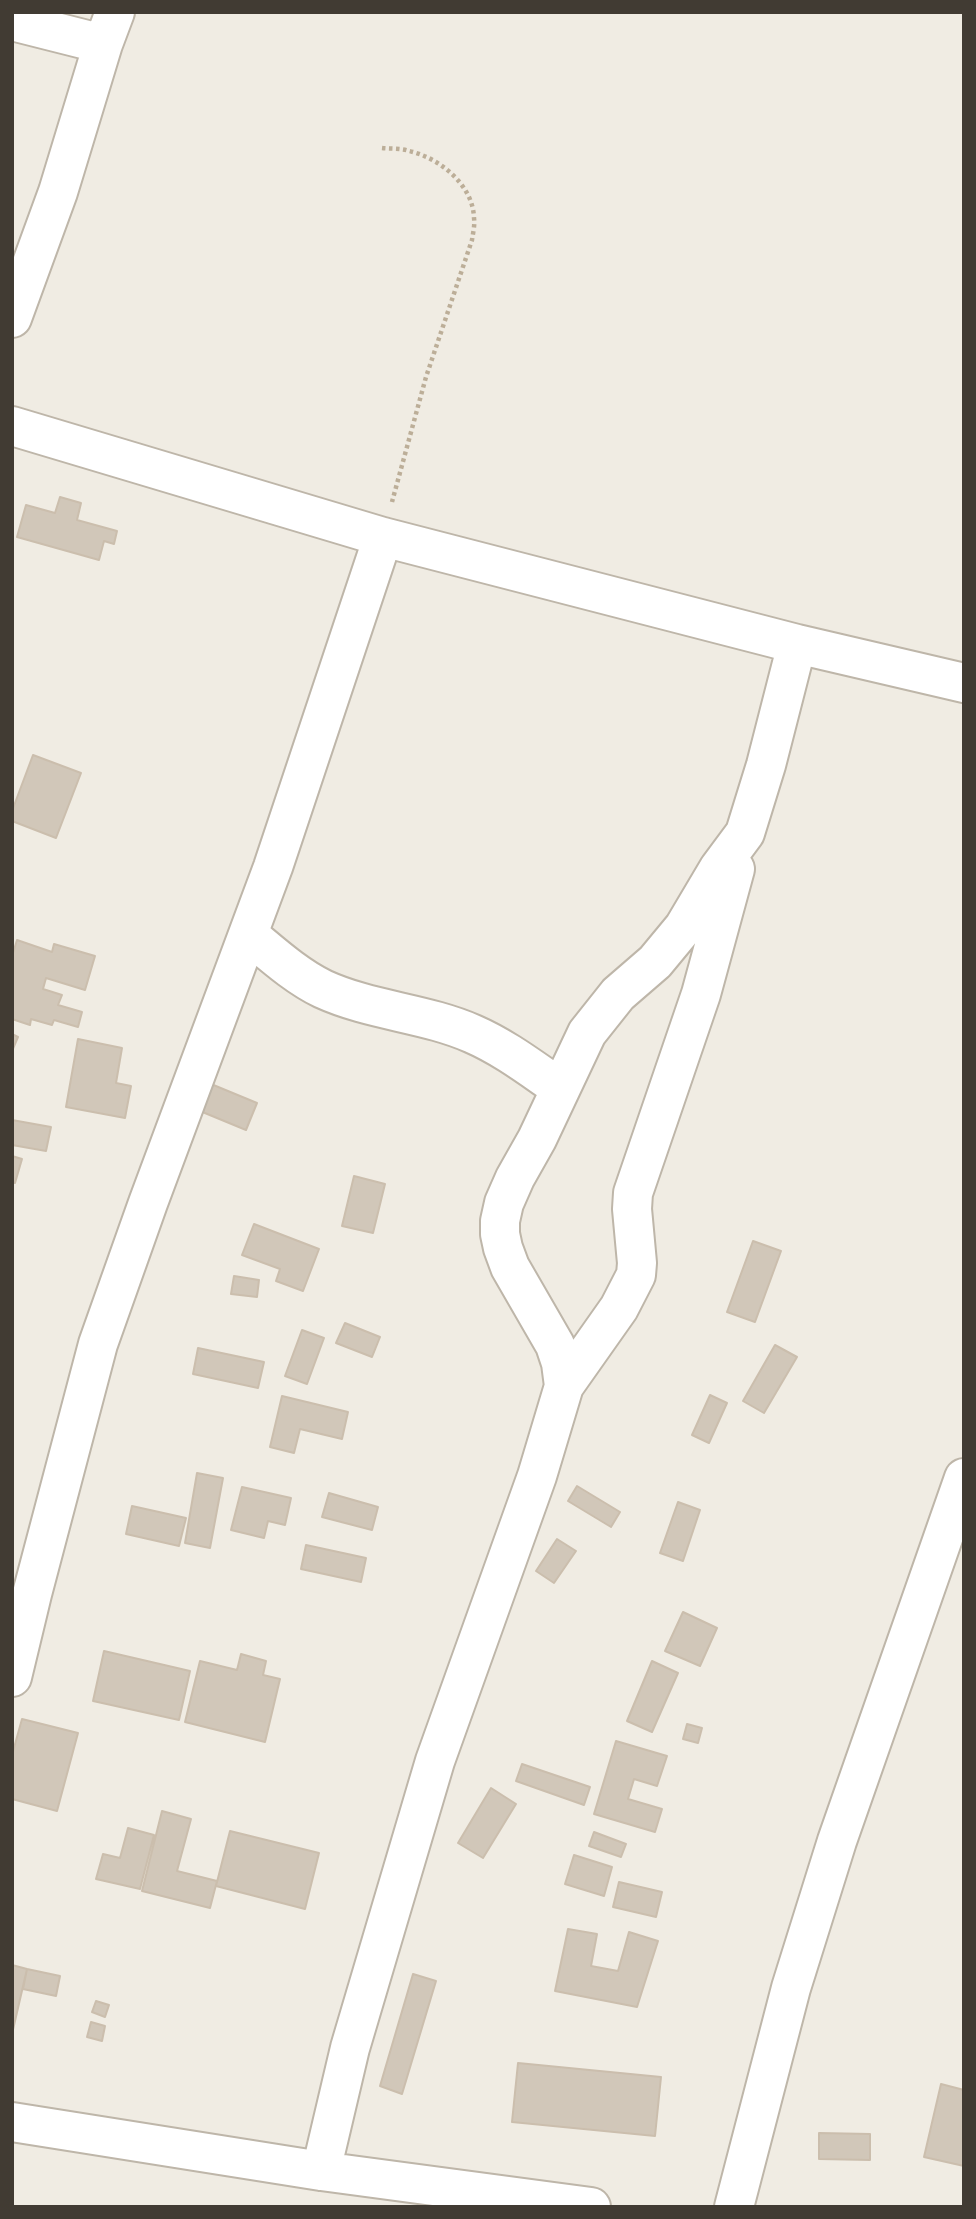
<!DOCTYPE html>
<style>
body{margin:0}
#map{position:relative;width:976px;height:2219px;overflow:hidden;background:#f0ece3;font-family:Helvetica,sans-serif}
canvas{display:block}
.frame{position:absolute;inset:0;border:14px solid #413b33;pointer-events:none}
</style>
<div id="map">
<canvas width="976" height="2219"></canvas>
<div class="frame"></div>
</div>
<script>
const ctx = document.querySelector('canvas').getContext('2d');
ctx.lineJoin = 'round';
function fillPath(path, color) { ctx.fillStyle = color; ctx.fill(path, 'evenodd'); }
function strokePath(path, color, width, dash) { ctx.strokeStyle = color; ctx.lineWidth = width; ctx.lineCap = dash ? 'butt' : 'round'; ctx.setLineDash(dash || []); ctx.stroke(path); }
const building = new Path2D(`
 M 60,497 L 81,503 L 77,520 L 117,531 L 114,544 L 104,541 L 99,560 L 17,537 L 26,505 L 55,513 Z
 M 33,755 L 81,773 L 56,838 L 12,821 L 12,811 Z
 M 17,940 L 52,952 L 54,944 L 95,956 L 85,990 L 46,978 L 43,989 L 62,995 L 58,1005 L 82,1012 L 78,1027 L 54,1020 L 52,1025 L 31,1019 L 30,1025 L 12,1019 L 12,956 Z
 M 12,1034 L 18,1037 L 12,1051 Z
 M 78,1039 L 122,1048 L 116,1083 L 131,1086 L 125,1118 L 66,1107 Z
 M 211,1084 L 257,1103 L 246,1130 L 200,1111 Z
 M 12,1120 L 51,1127 L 46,1151 L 12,1145 Z
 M 12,1156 L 22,1159 L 15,1183 L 12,1182 Z
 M 354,1176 L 385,1184 L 373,1233 L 342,1226 Z
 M 254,1224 L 319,1249 L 303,1291 L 276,1281 L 280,1269 L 242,1255 Z
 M 753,1241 L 781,1251 L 755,1322 L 727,1312 Z
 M 234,1276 L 259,1280 L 257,1297 L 231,1294 Z
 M 345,1323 L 380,1337 L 372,1357 L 336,1343 Z
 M 302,1330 L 324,1338 L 307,1384 L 285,1376 Z
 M 775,1345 L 797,1357 L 764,1413 L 743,1401 Z
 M 198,1348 L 264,1362 L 258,1388 L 193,1374 Z
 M 710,1395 L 727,1403 L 709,1443 L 692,1435 Z
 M 282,1396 L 348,1412 L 342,1439 L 300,1429 L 294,1453 L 270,1447 Z
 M 197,1473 L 223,1478 L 210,1548 L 185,1543 Z
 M 577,1486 L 620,1512 L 611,1527 L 568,1501 Z
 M 242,1487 L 291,1498 L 285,1525 L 268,1521 L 264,1538 L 231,1530 Z
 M 329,1493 L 378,1507 L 372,1530 L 322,1517 Z
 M 678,1502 L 700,1510 L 683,1561 L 660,1553 Z
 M 132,1506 L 186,1518 L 179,1546 L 126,1534 Z
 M 557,1539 L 576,1551 L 554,1583 L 536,1571 Z
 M 306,1545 L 366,1558 L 361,1582 L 301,1569 Z
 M 683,1612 L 717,1628 L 700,1666 L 665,1651 Z
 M 104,1651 L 190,1671 L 179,1720 L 93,1701 Z
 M 241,1654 L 266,1661 L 263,1675 L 280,1679 L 265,1742 L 185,1722 L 200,1661 L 237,1670 Z
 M 652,1661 L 678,1673 L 652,1732 L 627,1721 Z
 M 22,1719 L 78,1733 L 57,1811 L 12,1799 L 12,1755 Z
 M 687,1724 L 702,1728 L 698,1743 L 683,1739 Z
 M 616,1741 L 667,1756 L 657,1786 L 634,1779 L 628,1799 L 662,1809 L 655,1832 L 594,1814 Z
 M 522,1764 L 590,1787 L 584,1805 L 516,1781 Z
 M 491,1788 L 516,1804 L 483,1858 L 458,1843 Z
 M 162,1811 L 191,1819 L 177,1871 L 217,1881 L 210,1908 L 142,1891 Z
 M 128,1828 L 154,1835 L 140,1889 L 96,1879 L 103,1854 L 120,1858 Z
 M 230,1831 L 319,1853 L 305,1909 L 216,1886 Z
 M 594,1832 L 626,1844 L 621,1857 L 589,1846 Z
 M 574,1855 L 612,1867 L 604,1896 L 565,1884 Z
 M 619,1882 L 662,1892 L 656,1917 L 613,1907 Z
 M 568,1929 L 597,1934 L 591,1966 L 618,1971 L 629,1932 L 658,1941 L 637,2007 L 555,1991 Z
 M 12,1965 L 27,1969 L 12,2034 Z
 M 27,1969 L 60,1976 L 56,1996 L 23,1989 Z
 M 413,1974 L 436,1981 L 402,2094 L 380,2086 Z
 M 96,2001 L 109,2005 L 105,2017 L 92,2012 Z
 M 91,2022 L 105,2026 L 102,2041 L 87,2037 Z
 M 518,2063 L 661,2077 L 655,2136 L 512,2122 Z
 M 941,2084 L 964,2090 L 964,2166 L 924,2157 Z
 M 819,2133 L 870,2134 L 870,2160 L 819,2159 Z`);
const path = new Path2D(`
 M 382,148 C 391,149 401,148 409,151 C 440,158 473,185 474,218 C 475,225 473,233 472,240 L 426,377 L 392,502`);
const minor = new Path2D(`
 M 12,21 L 103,44
 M 12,318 L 58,192 L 103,44 L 115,12
 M 12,426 L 383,537 L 797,644 L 964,683
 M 249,935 C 272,954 296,976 323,989 C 371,1011 426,1013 473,1034 C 505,1048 532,1069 560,1088
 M 564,1386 L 619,1308 L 636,1275 L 637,1263 L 632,1209 L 633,1193 L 701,994 L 735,869
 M 12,1677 L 32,1594 L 98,1344 L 148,1203 L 273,867 L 383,537
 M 12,2122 L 321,2171 L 591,2207
 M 321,2171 L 350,2048 L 435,1761 L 537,1476 L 564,1386 L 561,1363 L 555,1345 L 510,1267 L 503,1248 L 500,1234 L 500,1221 L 504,1203 L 515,1178 L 537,1139 L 587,1033 L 618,994 L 655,962 L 684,927 L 719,868 L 745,833 L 766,765 L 797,644
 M 734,2207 L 791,1988 L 837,1841 L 964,1478`);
fillPath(building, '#d1c7b9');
strokePath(building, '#cbbead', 2);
strokePath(minor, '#beb6a9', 42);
strokePath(path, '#bcae98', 4.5, [3.5, 3.5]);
strokePath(minor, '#fff', 38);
</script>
